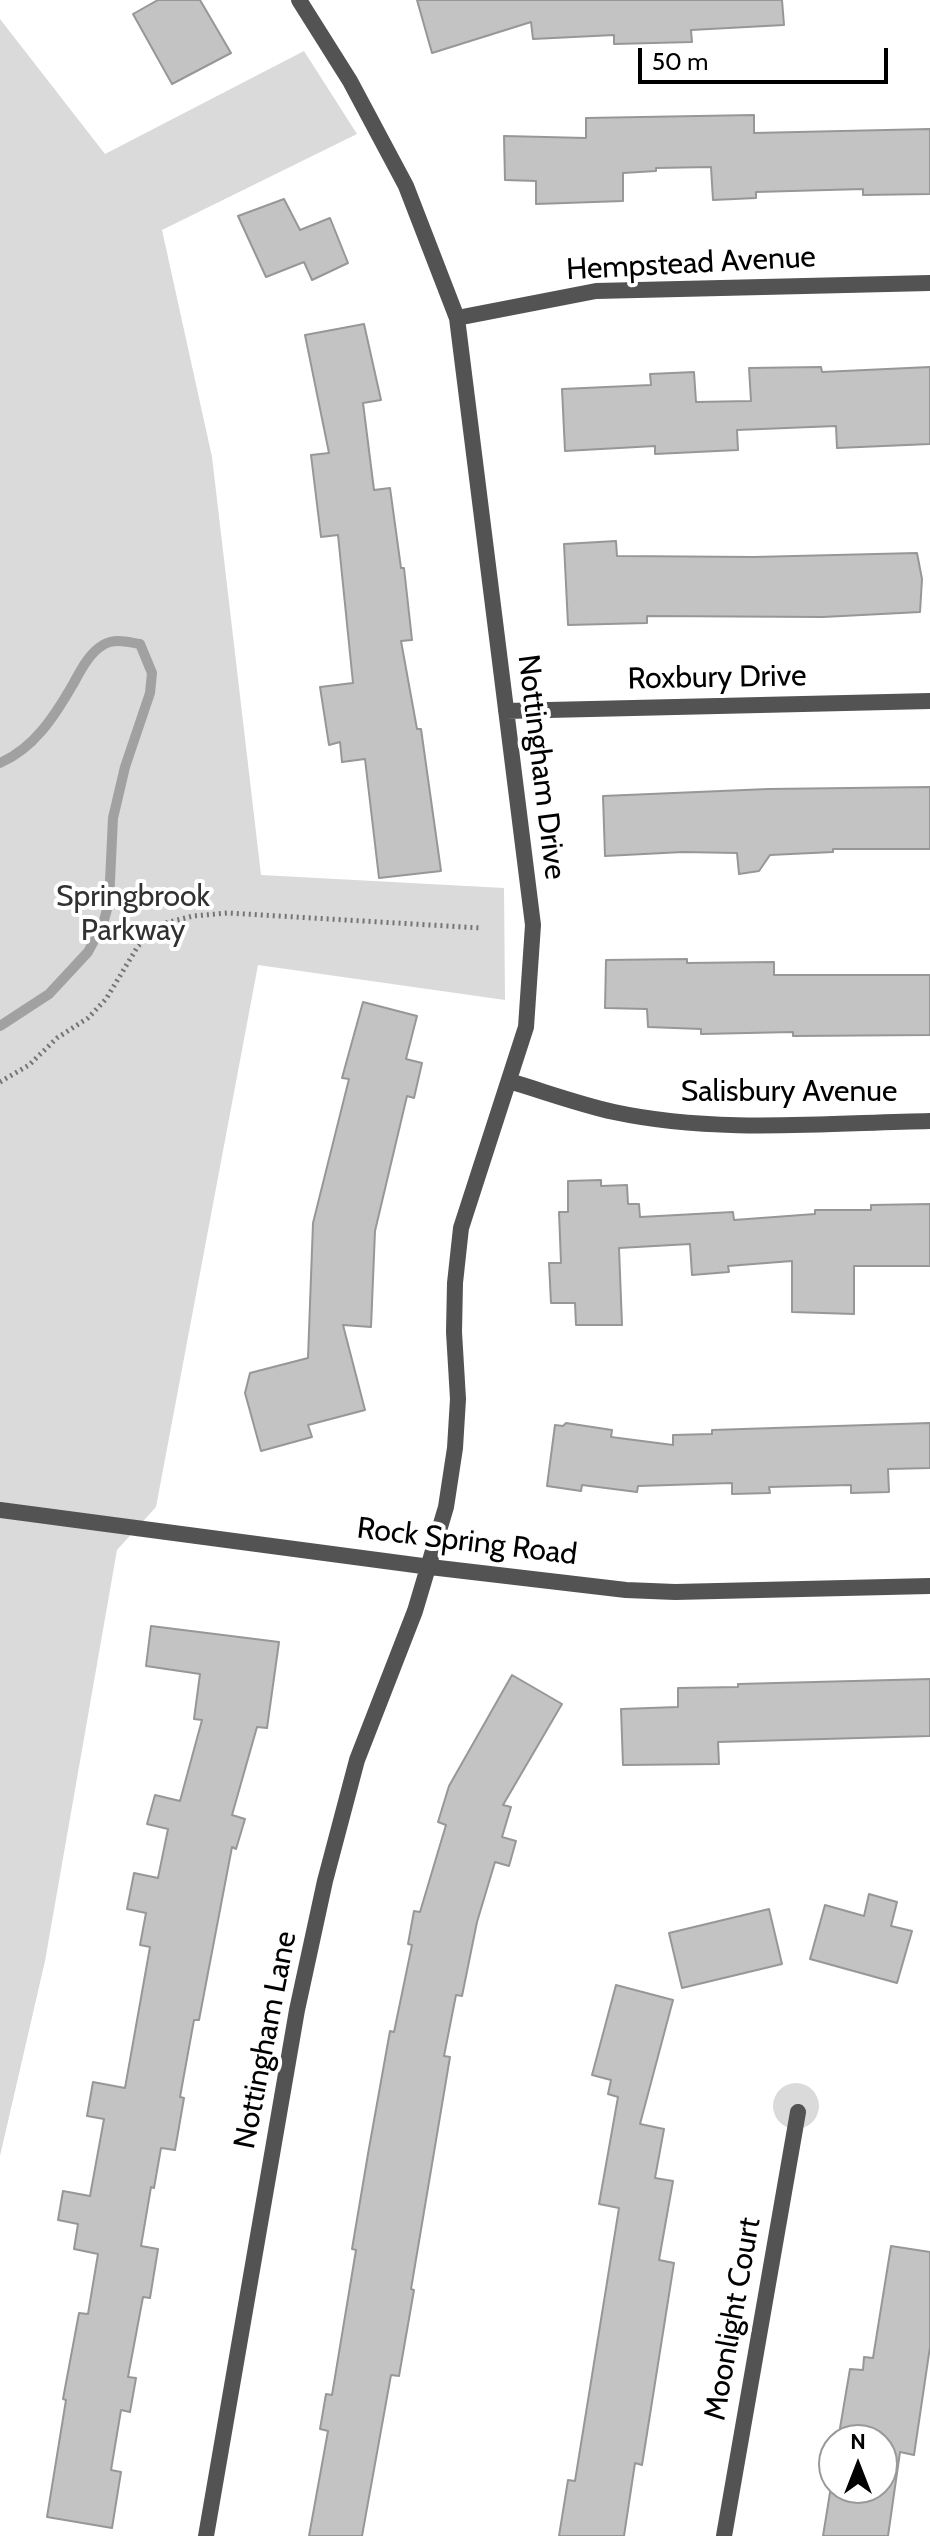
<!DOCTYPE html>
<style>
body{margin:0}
#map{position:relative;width:930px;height:2536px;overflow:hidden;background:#fff;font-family:Cabin,sans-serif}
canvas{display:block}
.north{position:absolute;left:818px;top:2424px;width:80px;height:80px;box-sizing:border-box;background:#fff;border:2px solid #999;border-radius:50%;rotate:0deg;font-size:22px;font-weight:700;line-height:32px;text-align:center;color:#000}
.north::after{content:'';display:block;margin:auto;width:28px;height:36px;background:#000;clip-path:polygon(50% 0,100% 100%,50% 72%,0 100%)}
.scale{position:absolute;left:638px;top:48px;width:250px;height:36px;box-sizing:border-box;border:4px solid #000;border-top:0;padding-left:10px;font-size:24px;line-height:28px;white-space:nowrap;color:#000;-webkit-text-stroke:6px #fff;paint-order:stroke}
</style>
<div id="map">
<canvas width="930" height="2536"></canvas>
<div class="north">N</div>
<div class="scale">50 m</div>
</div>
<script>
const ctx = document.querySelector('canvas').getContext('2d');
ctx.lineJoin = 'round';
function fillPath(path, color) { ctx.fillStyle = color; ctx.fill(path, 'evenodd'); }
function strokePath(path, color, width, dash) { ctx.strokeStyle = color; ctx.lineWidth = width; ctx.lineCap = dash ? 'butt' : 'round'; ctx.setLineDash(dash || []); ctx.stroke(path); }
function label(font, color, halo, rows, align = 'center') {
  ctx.font = font + ' Cabin,sans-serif'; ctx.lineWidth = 8; ctx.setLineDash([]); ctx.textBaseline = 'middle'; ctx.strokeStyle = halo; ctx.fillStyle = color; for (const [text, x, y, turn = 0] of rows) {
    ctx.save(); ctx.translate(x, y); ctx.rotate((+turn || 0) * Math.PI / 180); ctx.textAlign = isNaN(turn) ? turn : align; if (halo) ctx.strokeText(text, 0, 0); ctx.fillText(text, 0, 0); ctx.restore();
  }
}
const green = new Path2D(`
 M 0,19 L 105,154 L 304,51 L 357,134 L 162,230 L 212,457 L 261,875 L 504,888 L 505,1000 L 258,965 L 156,1507 L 117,1550 L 45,1961 L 0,2156 Z
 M773 2106a23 23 0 1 1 46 0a23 23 0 1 1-46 0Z`);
const stream = new Path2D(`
 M 0,763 C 34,748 54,717 72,686 C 80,672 88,654 103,645 C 115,638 127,642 140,644 L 152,673 L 150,693 L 125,767 L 113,818 L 109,902 L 103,924 L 88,952 L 49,994 L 0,1026`);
const building = new Path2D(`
 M 158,0 L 200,0 L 231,53 L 172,84 L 133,14 Z
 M 417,0 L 782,0 L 784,25 L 691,30 L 692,42 L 614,44 L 614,35 L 533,39 L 531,22 L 432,53 Z
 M 754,115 L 754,133 L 930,129 L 930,194 L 863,195 L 863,189 L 756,192 L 756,198 L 713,200 L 711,167 L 656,168 L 656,171 L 623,173 L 623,201 L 536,204 L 536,181 L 505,180 L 504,136 L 586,138 L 586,118 Z
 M 284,199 L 300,230 L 330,218 L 348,263 L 312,280 L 304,262 L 266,277 L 238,216 Z
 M 364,324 L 381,400 L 363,403 L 374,490 L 390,488 L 401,568 L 404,568 L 412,640 L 401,641 L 417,729 L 421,729 L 441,871 L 379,878 L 365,759 L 342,762 L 340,742 L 329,745 L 320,687 L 353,683 L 338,535 L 321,537 L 311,455 L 329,453 L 305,335 Z
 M 821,367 L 822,372 L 930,367 L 930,444 L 837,448 L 836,426 L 737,430 L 738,450 L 655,454 L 655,446 L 565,451 L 562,389 L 651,385 L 650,374 L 694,372 L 696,402 L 751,401 L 749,368 Z
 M 616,541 L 617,556 L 754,557 L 917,553 L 922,579 L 920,612 L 823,617 L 647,616 L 647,623 L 568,625 L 564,544 Z
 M 930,787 L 930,849 L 833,849 L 833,852 L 770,855 L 759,871 L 739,874 L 737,853 L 683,852 L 605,856 L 603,796 L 768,789 Z
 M 687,959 L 687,963 L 774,962 L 774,975 L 930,975 L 930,1035 L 793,1036 L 793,1032 L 701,1034 L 701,1029 L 648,1027 L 647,1009 L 605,1008 L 606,960 Z
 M 363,1002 L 417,1016 L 406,1059 L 422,1063 L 414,1098 L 407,1096 L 375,1231 L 371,1327 L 343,1325 L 365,1410 L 308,1425 L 312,1437 L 261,1451 L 245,1393 L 250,1373 L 308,1358 L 313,1223 L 349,1079 L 342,1078 Z
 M 601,1180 L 601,1186 L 627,1185 L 628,1204 L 639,1204 L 640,1217 L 733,1212 L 734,1220 L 815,1214 L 815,1210 L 871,1210 L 871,1205 L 930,1204 L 930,1266 L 854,1266 L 854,1314 L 792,1312 L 792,1261 L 728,1266 L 729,1272 L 692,1275 L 690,1244 L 619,1248 L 622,1325 L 576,1325 L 575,1303 L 551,1303 L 549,1263 L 561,1263 L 559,1212 L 568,1212 L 568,1181 Z
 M 566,1423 L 612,1430 L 611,1437 L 673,1445 L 673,1435 L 712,1434 L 712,1430 L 930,1423 L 930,1468 L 888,1469 L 889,1492 L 851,1493 L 851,1485 L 769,1487 L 770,1493 L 732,1494 L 732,1483 L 638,1486 L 637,1492 L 582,1485 L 581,1491 L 547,1486 L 555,1425 L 563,1426 Z
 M 151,1626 L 279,1642 L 267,1728 L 257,1727 L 232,1815 L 245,1819 L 236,1849 L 232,1847 L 199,2020 L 194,2020 L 180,2097 L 184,2098 L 175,2150 L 161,2148 L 154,2188 L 151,2187 L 141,2246 L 158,2249 L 150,2298 L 143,2297 L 128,2377 L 136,2378 L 130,2412 L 121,2410 L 111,2470 L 121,2472 L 112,2528 L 47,2517 L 66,2400 L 63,2399 L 79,2313 L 88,2314 L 98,2254 L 74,2249 L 78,2224 L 58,2220 L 63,2191 L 90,2196 L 104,2119 L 87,2116 L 93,2082 L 125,2088 L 150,1947 L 140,1945 L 146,1913 L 127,1909 L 134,1873 L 158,1878 L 168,1829 L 147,1824 L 155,1795 L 180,1801 L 202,1720 L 194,1719 L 200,1674 L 146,1666 Z
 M 512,1675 L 562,1704 L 503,1805 L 511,1807 L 502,1837 L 516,1841 L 509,1866 L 495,1862 L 477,1922 L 462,1996 L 456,1995 L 444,2056 L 450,2057 L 411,2289 L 414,2290 L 399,2376 L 391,2375 L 362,2536 L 309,2536 L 328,2431 L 320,2429 L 326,2394 L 332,2395 L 356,2250 L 352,2249 L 368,2154 L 390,2031 L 394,2032 L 412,1945 L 408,1944 L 414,1911 L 420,1912 L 446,1825 L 438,1822 L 449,1786 Z
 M 930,1679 L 930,1736 L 718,1742 L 719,1764 L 623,1765 L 621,1709 L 678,1707 L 678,1688 L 738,1687 L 738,1684 Z
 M 869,1894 L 897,1902 L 891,1926 L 912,1931 L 897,1983 L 810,1959 L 825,1905 L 864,1916 Z
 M 769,1909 L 782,1964 L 682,1988 L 669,1933 Z
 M 616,1985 L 673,2000 L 640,2124 L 664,2129 L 655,2178 L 673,2181 L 659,2260 L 674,2263 L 642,2465 L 635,2463 L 624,2536 L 559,2536 L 568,2480 L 575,2481 L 619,2208 L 599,2204 L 618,2097 L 608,2094 L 611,2080 L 592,2075 Z
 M 891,2246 L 930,2252 L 930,2347 L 914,2455 L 900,2452 L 888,2536 L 823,2536 L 834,2468 L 834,2488 L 882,2488 L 882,2440 L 838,2440 L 850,2369 L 863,2370 L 864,2357 L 873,2358 Z`);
const path = new Path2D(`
 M 0,1082 L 29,1065 L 57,1038 L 88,1018 L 106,999 L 138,946 L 162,924 L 193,916 L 228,913 L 481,928`);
const street = new Path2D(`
 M 457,318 L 596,291 L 930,283
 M 506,711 L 930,701
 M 509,1081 C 543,1091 578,1104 614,1112 C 716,1134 826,1123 930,1121
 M 0,1510 L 430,1567 L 626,1590 L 675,1592 L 930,1586
 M 206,2536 L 297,2010 L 325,1881 L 357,1760 L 415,1611 L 446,1507 L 455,1448 L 458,1399 L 454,1332 L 455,1283 L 461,1228 L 526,1027 L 533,925 L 457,318 L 406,186 L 350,81 L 299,0
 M 724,2536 L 798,2112`);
const streetNames = [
 ["Hempstead Avenue",691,264,-3],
 ["Roxbury Drive",717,678,-1],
 ["Nottingham Drive",541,767,83],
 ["Salisbury Avenue",789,1092],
 ["Rock Spring Road",467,1542,7],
 ["Nottingham Lane",266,2040,-79],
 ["Moonlight Court",733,2319,-80]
];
const parkNames = [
 ["Springbrook",133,897],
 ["Parkway",133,931]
];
fillPath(green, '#dadada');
strokePath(stream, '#a1a1a1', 10);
fillPath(building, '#c3c3c3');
strokePath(building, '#979797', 2);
strokePath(path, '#757575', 5, [2, 4]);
strokePath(street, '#535353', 16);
label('30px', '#000', '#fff', streetNames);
label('30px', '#313131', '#fff', parkNames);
</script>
